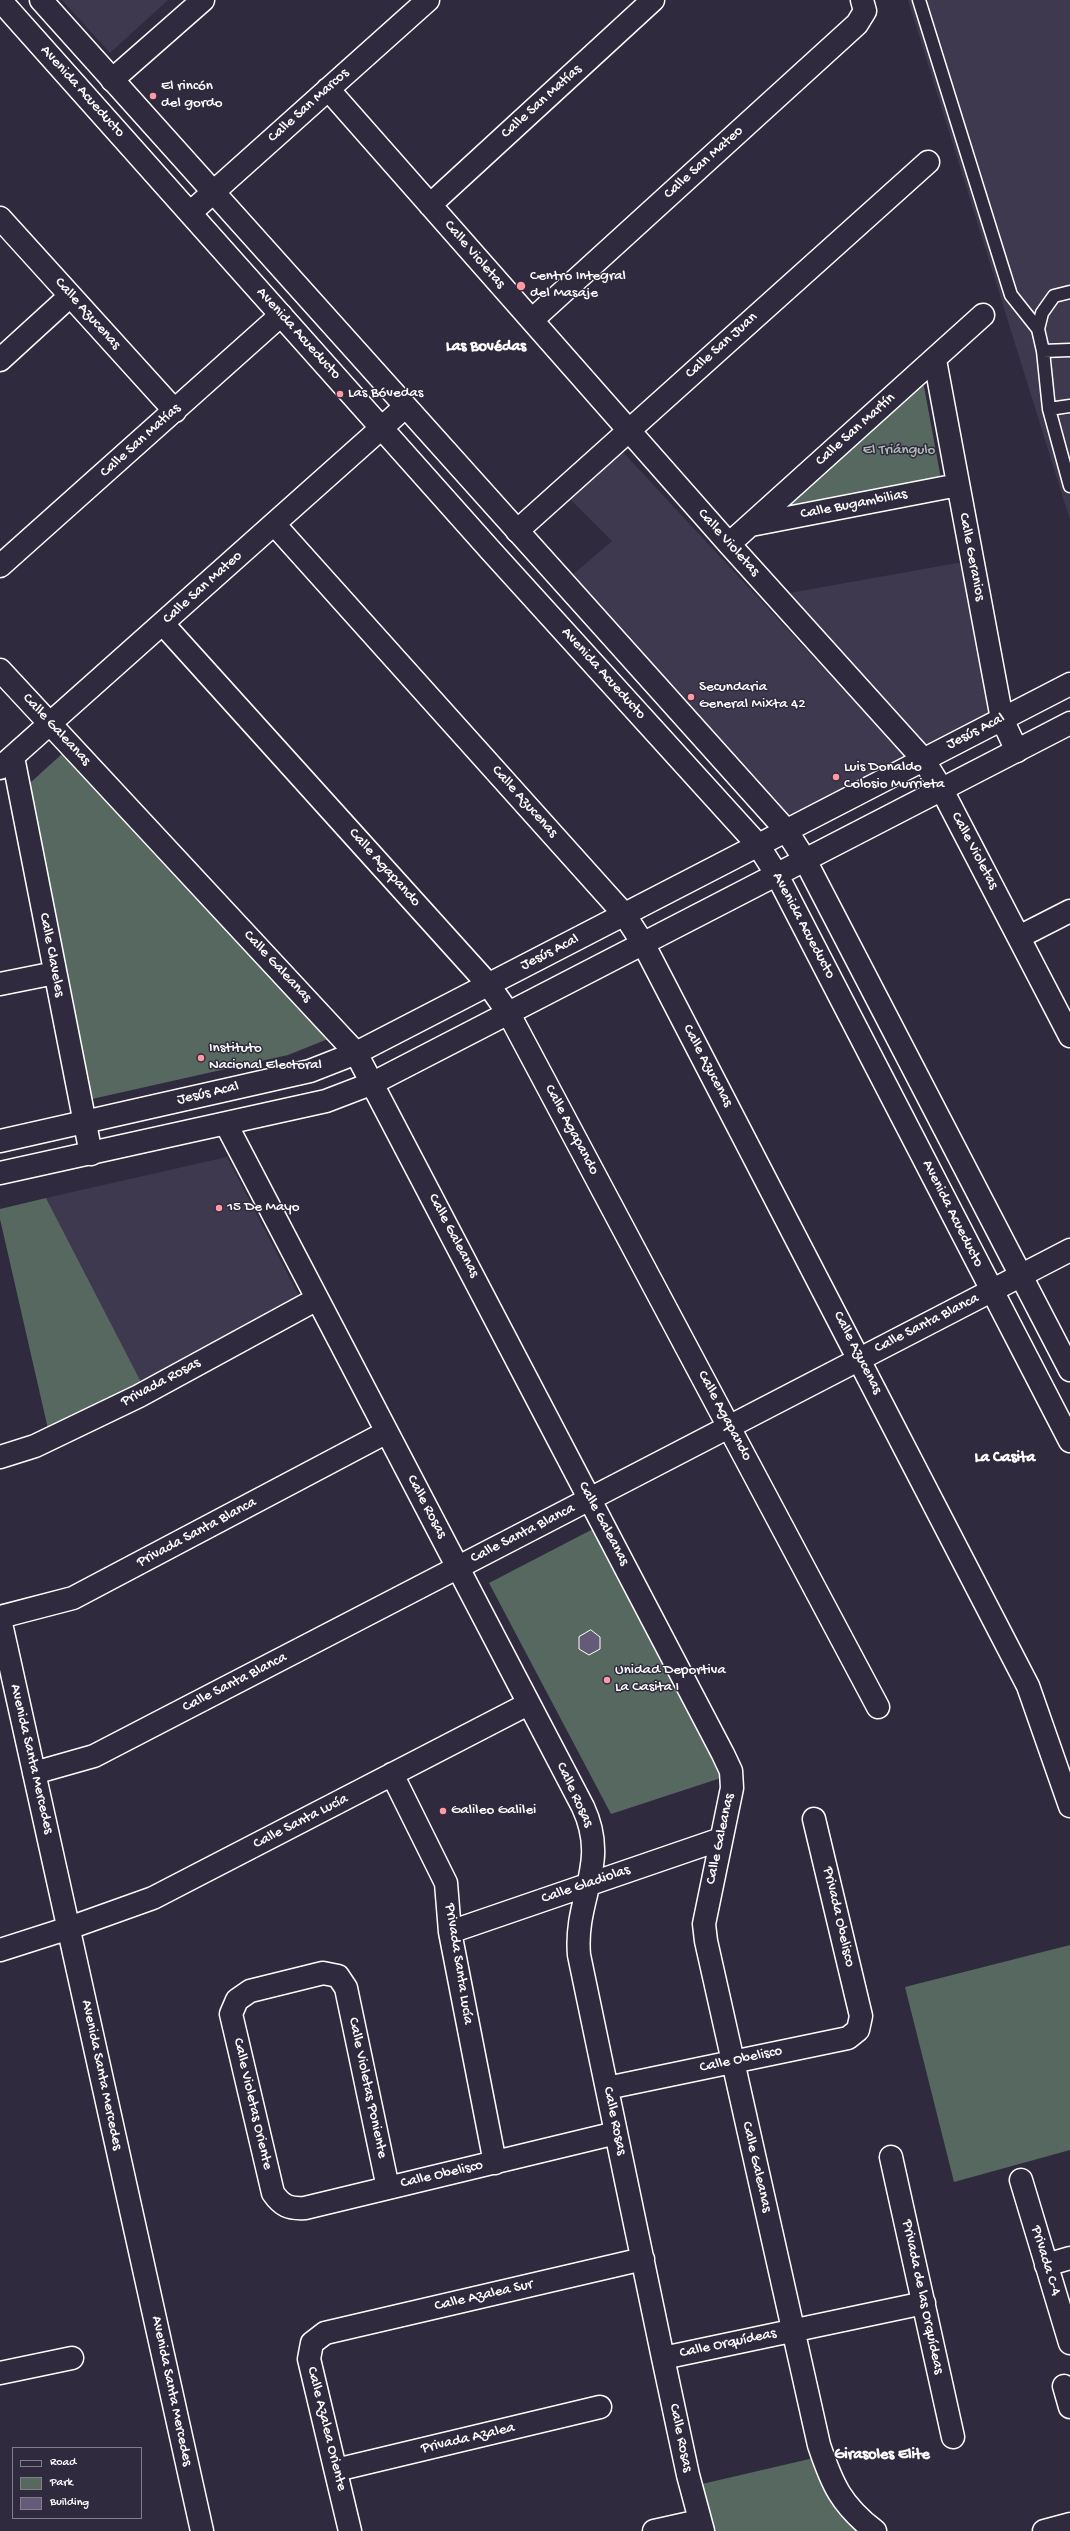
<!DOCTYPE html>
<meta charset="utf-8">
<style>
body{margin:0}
#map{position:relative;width:1070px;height:2531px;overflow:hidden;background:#2f2a3d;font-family:"Gochi Hand",sans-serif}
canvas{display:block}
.legend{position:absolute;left:12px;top:2447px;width:130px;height:72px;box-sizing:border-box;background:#2f2a3d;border:1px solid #827f8b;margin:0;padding:5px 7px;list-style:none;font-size:12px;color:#fff}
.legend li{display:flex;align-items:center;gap:8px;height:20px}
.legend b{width:20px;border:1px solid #827f8b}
</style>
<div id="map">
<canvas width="1070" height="2531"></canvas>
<ul class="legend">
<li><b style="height:5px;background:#2f2a3d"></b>Road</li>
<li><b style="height:11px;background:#566860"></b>Park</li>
<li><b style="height:11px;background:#645b78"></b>Building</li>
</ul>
</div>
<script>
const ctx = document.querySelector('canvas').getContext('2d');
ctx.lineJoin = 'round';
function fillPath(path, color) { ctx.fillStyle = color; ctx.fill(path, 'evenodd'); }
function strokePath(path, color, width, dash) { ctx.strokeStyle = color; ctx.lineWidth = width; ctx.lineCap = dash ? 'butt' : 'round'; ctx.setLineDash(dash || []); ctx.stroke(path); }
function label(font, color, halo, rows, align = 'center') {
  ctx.font = font + ' "Gochi Hand",sans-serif'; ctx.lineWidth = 3; ctx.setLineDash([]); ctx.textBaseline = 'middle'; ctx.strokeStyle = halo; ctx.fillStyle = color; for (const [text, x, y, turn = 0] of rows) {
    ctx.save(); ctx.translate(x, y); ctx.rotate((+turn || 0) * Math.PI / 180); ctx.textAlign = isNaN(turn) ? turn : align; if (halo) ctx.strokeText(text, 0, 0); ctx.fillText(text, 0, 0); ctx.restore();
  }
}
const built = new Path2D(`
 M 62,0 L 168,0 L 110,53 Z
 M 908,0 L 1070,0 L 1070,520 Z
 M 620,449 L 907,758 L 786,816 L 570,577 L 612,541 L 566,495 Z
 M 963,562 L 991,711 L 922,746 L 784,594 Z
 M 227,1157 L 300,1298 L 141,1382 L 46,1198 Z`);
const green = new Path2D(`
 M 923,381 L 941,479 L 780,509 Z
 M 63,753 L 328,1039 L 288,1055 L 92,1099 L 30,783 Z
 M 46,1198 L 141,1382 L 48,1429 L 0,1219 L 0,1209 Z
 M 593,1529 L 724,1777 L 611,1814 L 489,1583 Z
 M 1070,1945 L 1070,2150 L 954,2182 L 905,1987 Z
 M 818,2457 L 865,2531 L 715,2531 L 702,2484 Z`);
const building = new Path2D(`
 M 591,1630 L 600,1637 L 600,1649 L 589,1655 L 579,1649 L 579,1637 Z`);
const lane = new Path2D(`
 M 919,0 L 1011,295 L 1038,329
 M 1070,292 L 1054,296 L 1042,313 L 1038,329 L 1043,351 L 1049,409 L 1070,486
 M 1043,351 L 1070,350
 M 1049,409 L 1070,406`);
const street = new Path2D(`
 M 112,80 L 203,0
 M 328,89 L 729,544 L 923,759 L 942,790 L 1070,1036
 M 430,205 L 653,0
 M 190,213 L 428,0
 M 0,218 L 175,411
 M 532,320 L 857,24 L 865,11 L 862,0
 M 0,360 L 70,296
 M 935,360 L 1002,719 L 1017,751
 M 274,524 L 624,914 L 644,945 L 1028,1686 L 1070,1806
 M 751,525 L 958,485
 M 517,531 L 928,162
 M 729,544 L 983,315
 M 0,566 L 281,315
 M 163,624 L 488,984 L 509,1014 L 878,1707
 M 0,670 L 356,1053 L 723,1754 L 731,1771 L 732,1788 L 704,1924 L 706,1941 L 819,2445 C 832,2484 841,2505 875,2531
 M 13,757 L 91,1154
 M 0,768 L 405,407
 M 1019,937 L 1070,911
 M 0,984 L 55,973
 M 226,1124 L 583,1807 C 610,1865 574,1897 579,1955 L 663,2358 L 688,2475 L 703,2531
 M 0,1457 L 35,1446 L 139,1396 L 317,1299
 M 0,1617 L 73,1598 L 387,1432
 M 0,1619 L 202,2531
 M 34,1773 L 94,1756 L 1070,1250
 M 392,1774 L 446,1883 L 450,1932 L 495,2163
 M 450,1932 L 721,1839
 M 0,1950 L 69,1928 L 153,1898 L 528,1704
 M 607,2088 L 848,2038 L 858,2030 L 861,2016 L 814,1819
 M 891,2157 L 953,2437
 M 1021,2180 L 1070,2343
 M 388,2188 L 346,1988 L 338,1976 L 323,1973 L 250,1991 L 237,2000 L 231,2014 L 273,2193 C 282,2206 289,2209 305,2208 L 616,2133
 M 1046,2265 L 1070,2258
 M 663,2358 L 924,2303
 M 0,2373 L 72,2358
 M 1064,2386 L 1070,2407
 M 336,2470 L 600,2407
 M 350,2531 L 309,2359 L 312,2343 L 325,2333 L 643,2259
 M 654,2531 L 699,2521
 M 1044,2531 L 1070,2524`);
const secondary = new Path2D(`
 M 0,0 L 492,552 L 758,845 L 777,875 L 1070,1441
 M 41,0 L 786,830 L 805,860 L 1070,1370
 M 0,1141 L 310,1071 L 356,1053 L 1070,684
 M 0,1173 L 326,1101 L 373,1083 L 1070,723`);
const markers = [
 [153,96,4,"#ff9aa2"],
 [521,286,5,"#ff9aa2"],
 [340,394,4,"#ff9aa2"],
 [691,697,4,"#ff9aa2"],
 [836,777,4,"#ff9aa2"],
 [201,1058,4,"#ff9aa2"],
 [219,1208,4,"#ff9aa2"],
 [607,1680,4,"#ff9aa2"],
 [443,1811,4,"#ff9aa2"]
];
const poiNames = [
 ["El rincón",161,87],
 ["del gordo",161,104],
 ["Centro Integral",530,277],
 ["del Masaje",530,294],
 ["Las Bóvedas",348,394],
 ["Secundaria",699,688],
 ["General Mixta 42",699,705],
 ["Luis Donaldo",844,768],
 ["Colosio Murrieta",844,785],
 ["Instituto",209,1049],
 ["Nacional Electoral",209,1066],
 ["15 De Mayo",227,1208],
 ["Unidad Deportiva",615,1671],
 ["La Casita I",615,1688],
 ["Galileo Galilei",451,1811]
];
const streetNames = [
 ["Avenida Acueducto",82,92,48],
 ["Calle San Matías",542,102,-42],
 ["Calle San Marcos",309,106,-42],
 ["Calle San Mateo",704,163,-42],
 ["Calle Violetas",474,255,49],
 ["Calle Azucenas",87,314,48],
 ["Avenida Acueducto",298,334,48],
 ["Calle San Juan",722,346,-42],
 ["Calle San Martín",856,430,-42],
 ["Calle San Matías",141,441,-42],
 ["Calle Bugambilias",854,505,-11],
 ["Calle Violetas",728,543,48],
 ["Calle Geranios",971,557,79],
 ["Calle San Mateo",203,588,-42],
 ["Avenida Acueducto",603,674,48],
 ["Calle Galeanas",56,730,47],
 ["Jesús Acal",976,732,-27],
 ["Calle Azucenas",524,802,48],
 ["Calle Violetas",974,851,62],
 ["Calle Agapando",384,868,48],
 ["Avenida Acueducto",803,926,62],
 ["Jesús Acal",550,953,-27],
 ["Calle Claveles",51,955,79],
 ["Calle Galeanas",277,967,47],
 ["Calle Azucenas",707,1066,62],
 ["Jesús Acal",208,1094,-13],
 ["Calle Agapando",571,1130,62],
 ["Avenida Acueducto",952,1214,63],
 ["Calle Galeanas",453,1236,62],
 ["Calle Santa Blanca",927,1324,-27],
 ["Calle Azucenas",857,1353,63],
 ["Privada Rosas",161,1383,-28],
 ["Calle Agapando",724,1416,62],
 ["Calle Rosas",426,1507,62],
 ["Calle Galeanas",603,1524,62],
 ["Privada Santa Blanca",197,1533,-28],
 ["Calle Santa Blanca",523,1534,-27],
 ["Calle Santa Blanca",235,1683,-27],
 ["Avenida Santa Mercedes",31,1759,77],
 ["Calle Rosas",574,1795,65],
 ["Calle Santa Lucía",301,1822,-27],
 ["Calle Galeanas",721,1839,-78],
 ["Calle Gladiolas",586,1885,-19],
 ["Privada Obelisco",838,1917,77],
 ["Privada Santa Lucía",458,1964,81],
 ["Calle Obelisco",741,2060,-12],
 ["Avenida Santa Mercedes",101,2075,78],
 ["Calle Violetas Poniente",367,2088,78],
 ["Calle Violetas Oriente",252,2104,77],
 ["Calle Rosas",614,2121,78],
 ["Calle Galeanas",756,2167,77],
 ["Calle Obelisco",442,2175,-13],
 ["Privada C-4",1045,2261,73],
 ["Calle Azalea Sur",484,2296,-13],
 ["Privada de las Orquídeas",922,2297,78],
 ["Calle Orquídeas",728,2344,-12],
 ["Avenida Santa Mercedes",171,2391,78],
 ["Calle Azalea Oriente",326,2429,76],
 ["Calle Rosas",680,2438,78],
 ["Privada Azalea",468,2439,-13]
];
const parkNames = [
 ["El Triángulo",899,451]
];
const neighbourhoodNames = [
 ["Las Bovédas",486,348],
 ["La Casita",1005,1459],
 ["Girasoles Elite",882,2456]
];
fillPath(built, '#3f394f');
fillPath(green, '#566860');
fillPath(building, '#645b78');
strokePath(building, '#fff', 1);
strokePath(lane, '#fff', 15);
strokePath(street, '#fff', 25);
strokePath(secondary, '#fff', 25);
strokePath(lane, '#2f2a3d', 12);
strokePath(street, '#2f2a3d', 22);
strokePath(secondary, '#2f2a3d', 22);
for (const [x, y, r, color] of markers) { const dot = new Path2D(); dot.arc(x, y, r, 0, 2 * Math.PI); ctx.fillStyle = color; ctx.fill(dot); strokePath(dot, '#2f2a3d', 1.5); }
label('15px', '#fff', '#2f2a3d', poiNames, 'left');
label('15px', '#fff', '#2f2a3d', streetNames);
label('15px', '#b3bbb7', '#2f2a3d', parkNames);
label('bold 16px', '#fff', '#2f2a3d', neighbourhoodNames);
</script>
